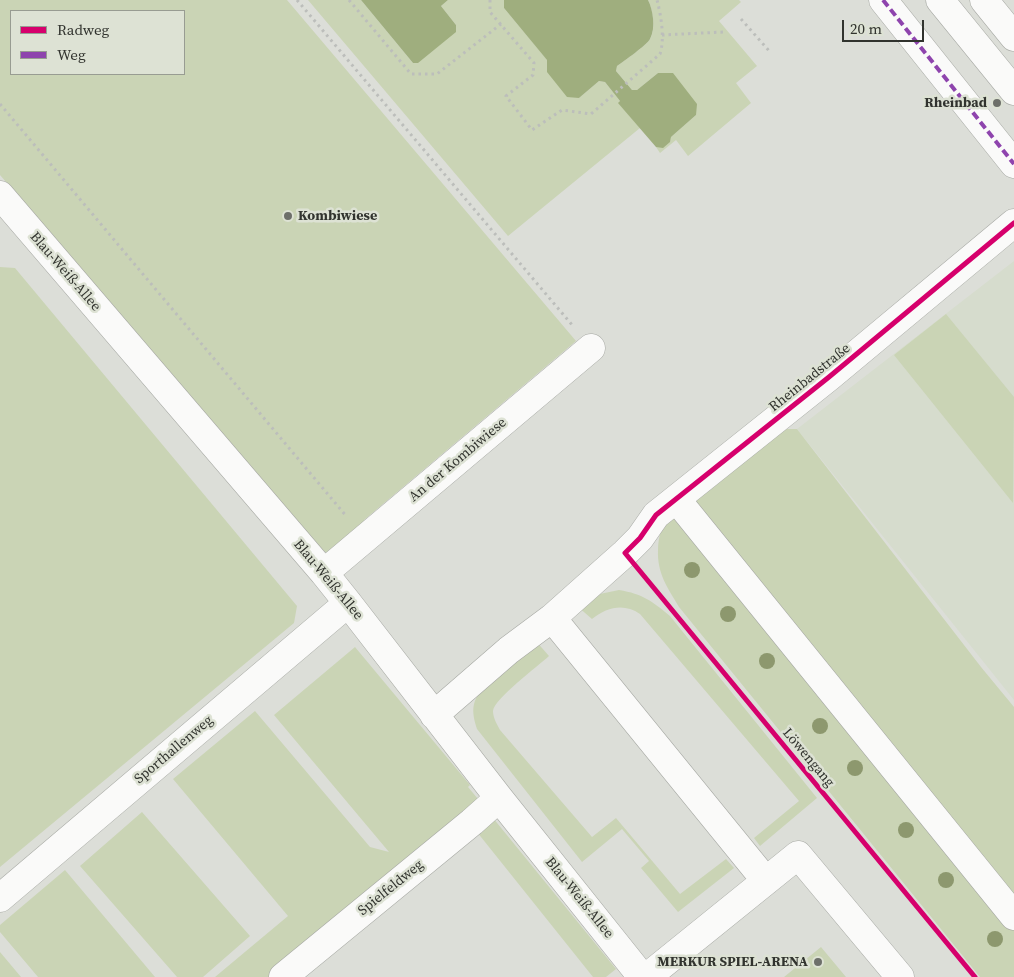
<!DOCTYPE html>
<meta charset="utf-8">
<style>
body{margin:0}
#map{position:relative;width:1014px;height:977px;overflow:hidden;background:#dcded8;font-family:"Source Serif 4",serif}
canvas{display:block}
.legend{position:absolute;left:10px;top:10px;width:175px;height:65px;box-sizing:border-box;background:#dde2d4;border:1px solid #989c92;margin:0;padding:6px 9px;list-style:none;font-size:15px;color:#31332e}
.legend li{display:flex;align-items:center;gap:10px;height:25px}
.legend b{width:25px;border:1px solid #989c92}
.scale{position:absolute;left:842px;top:20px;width:82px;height:22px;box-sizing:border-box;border:2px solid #31332e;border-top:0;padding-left:6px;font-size:15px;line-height:18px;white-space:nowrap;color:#31332e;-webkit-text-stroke:4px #dde2d4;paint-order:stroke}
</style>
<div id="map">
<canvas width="1014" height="977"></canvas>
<ul class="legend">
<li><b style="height:6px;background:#d6006c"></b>Radweg</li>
<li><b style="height:6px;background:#8e44ad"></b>Weg</li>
</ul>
<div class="scale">20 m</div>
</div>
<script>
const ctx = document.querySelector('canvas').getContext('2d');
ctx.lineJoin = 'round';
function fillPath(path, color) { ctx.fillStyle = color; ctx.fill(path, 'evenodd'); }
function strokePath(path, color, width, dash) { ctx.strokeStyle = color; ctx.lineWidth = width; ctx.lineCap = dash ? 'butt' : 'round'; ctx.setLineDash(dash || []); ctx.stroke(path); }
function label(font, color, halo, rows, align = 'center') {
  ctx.font = font + ' "Source Serif 4",serif'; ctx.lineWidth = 5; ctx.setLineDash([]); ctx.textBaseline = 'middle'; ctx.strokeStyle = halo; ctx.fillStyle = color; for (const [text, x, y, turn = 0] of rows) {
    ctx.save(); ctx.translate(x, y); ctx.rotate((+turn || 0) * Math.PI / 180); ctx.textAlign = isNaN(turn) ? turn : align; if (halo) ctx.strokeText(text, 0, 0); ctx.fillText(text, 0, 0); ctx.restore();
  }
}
const built = new Path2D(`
 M 1014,261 L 1014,700 L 797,429 Z`);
const green = new Path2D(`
 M 0,0 L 287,0 L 576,341 L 364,520 L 369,526 L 337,552 L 327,553 L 317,547 L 0,175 ZM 11,11 L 184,11 L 184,74 L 11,74 Z
 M 308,0 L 361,0 L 413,63 L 456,25 L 441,6 L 448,0 L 504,0 L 504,8 L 579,98 L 599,81 L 605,82 L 620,101 L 619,103 L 640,128 L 508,236 Z
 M 648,0 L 739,0 L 741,2 L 719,21 L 757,66 L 736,83 L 751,103 L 688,156 L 676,140 L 660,153 L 656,147 L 660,147 L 670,141 L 671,137 L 696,115 L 658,73 L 637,90 L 632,90 L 616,71 L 617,66 C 624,61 647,45 650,39 C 656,29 653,10 648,0 Z
 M 0,267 L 15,268 L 297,606 L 294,623 L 0,867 Z
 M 946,314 L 1014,397 L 1013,503 L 894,355 Z
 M 787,429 L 797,429 L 981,667 L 1014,707 L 1014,977 L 980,977 L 679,607 C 668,588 657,574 658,550 C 658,543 659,537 661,531 C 664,526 668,522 671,518 L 770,436 Z
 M 619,590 C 643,594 652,601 670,616 L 817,798 L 760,846 L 754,838 L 799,801 L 640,614 C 624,603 607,607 592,619 L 577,606 L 595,595 Z
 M 535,640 L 549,656 C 538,666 494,699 493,711 C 493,718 497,724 500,730 L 592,837 L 616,818 L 680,894 L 726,859 L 734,868 L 678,912 L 641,868 L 649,861 L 622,829 L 582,862 L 477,729 C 472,713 471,704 481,690 Z
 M 355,647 L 470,785 L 468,787 L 483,805 L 272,977 L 215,977 L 288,916 L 173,779 L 255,711 L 370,847 L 389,852 L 274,715 Z
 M 142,812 L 250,936 L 203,977 L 177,977 L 80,866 Z
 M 493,818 L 616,969 L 606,977 L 593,977 L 477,832 Z
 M 65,870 L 155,977 L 38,977 L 0,932 L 0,925 Z
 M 821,947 L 846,977 L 784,977 Z
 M 0,952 L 21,977 L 0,977 Z`);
const water = new Path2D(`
 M 361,0 L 448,0 L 441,6 L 456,25 L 456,32 L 418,63 L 413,63 Z
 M 504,0 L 648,0 C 653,10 656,28 650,39 C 647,45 624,61 617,66 L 616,71 L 632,90 L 637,90 L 658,73 L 673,73 L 697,104 L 696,115 L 671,137 L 670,142 L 663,148 L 656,147 L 618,103 L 620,101 L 605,82 L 599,81 L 579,98 L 567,97 L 547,72 L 547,60 L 504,8 Z`);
const path = new Path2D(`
 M 297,0 L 573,326
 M 349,0 L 411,74 L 437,74 L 501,24
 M 490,0 L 490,12 L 534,63 L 533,75 L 506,96 L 532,130 L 562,110 L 591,114 L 660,54 C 665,39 661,15 657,0
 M 741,19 L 771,53
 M 662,35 L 724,32
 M 0,104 L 347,517
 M 643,575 L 975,977`);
const minor = new Path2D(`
 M 883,0 L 1014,164
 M 940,0 L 1014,91
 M 984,0 L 1014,37
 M 0,195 L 324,573 L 348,603 L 499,798 L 642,977
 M 677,500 L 1014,916
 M 324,573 L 591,348
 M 552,618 L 766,881
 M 434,715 L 509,650 L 552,618 L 625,553 L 640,538 L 656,515 L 829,377 L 1014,223
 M 0,898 L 348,603
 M 283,977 L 472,822 L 499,798
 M 647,977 L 798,855 L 900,977`);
const quiet = new Path2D(`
 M 883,0 L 1014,164`);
const cycleway = new Path2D(`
 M 975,977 L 625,553 L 640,538 L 656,515 L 829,377 L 1014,223`);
const trees = [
 [692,570],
 [728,614],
 [767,661],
 [820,726],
 [855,768],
 [906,830],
 [946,880],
 [995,939]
];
const markers = [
 [997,103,5,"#6d6f6a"],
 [288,216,5,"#6d6f6a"],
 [818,962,5,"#6d6f6a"]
];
const poiNames = [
 ["Rheinbad",987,103],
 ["Kombiwiese",298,216,"left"],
 ["MERKUR SPIEL-ARENA",808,962]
];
const streetNames = [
 ["Blau-Weiß-Allee",65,272,49],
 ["Rheinbadstraße",810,378,-39],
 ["An der Kombiwiese",458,460,-40],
 ["Blau-Weiß-Allee",328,580,50],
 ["Sporthallenweg",174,750,-40],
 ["Löwengang",808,758,50],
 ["Spielfeldweg",391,888,-39],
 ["Blau-Weiß-Allee",579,898,51]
];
fillPath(built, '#d6dccd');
fillPath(green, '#cad4b5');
fillPath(water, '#9fae7e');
strokePath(minor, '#a6a8a3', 29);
strokePath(path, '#bcbebb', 3, [2.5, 4]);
strokePath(minor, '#fafaf9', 28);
strokePath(quiet, '#8e44ad', 4, [8, 4]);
strokePath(cycleway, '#d6006c', 5);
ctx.fillStyle = '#8d986e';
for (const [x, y] of trees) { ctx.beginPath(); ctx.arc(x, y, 8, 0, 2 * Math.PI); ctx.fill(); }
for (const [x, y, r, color] of markers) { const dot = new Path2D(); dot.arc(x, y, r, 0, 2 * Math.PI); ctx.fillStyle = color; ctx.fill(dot); strokePath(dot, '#dde2d4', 2); }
label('bold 14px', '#31332e', '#dde2d4', poiNames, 'right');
label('14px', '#31332e', '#dde2d4', streetNames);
</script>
